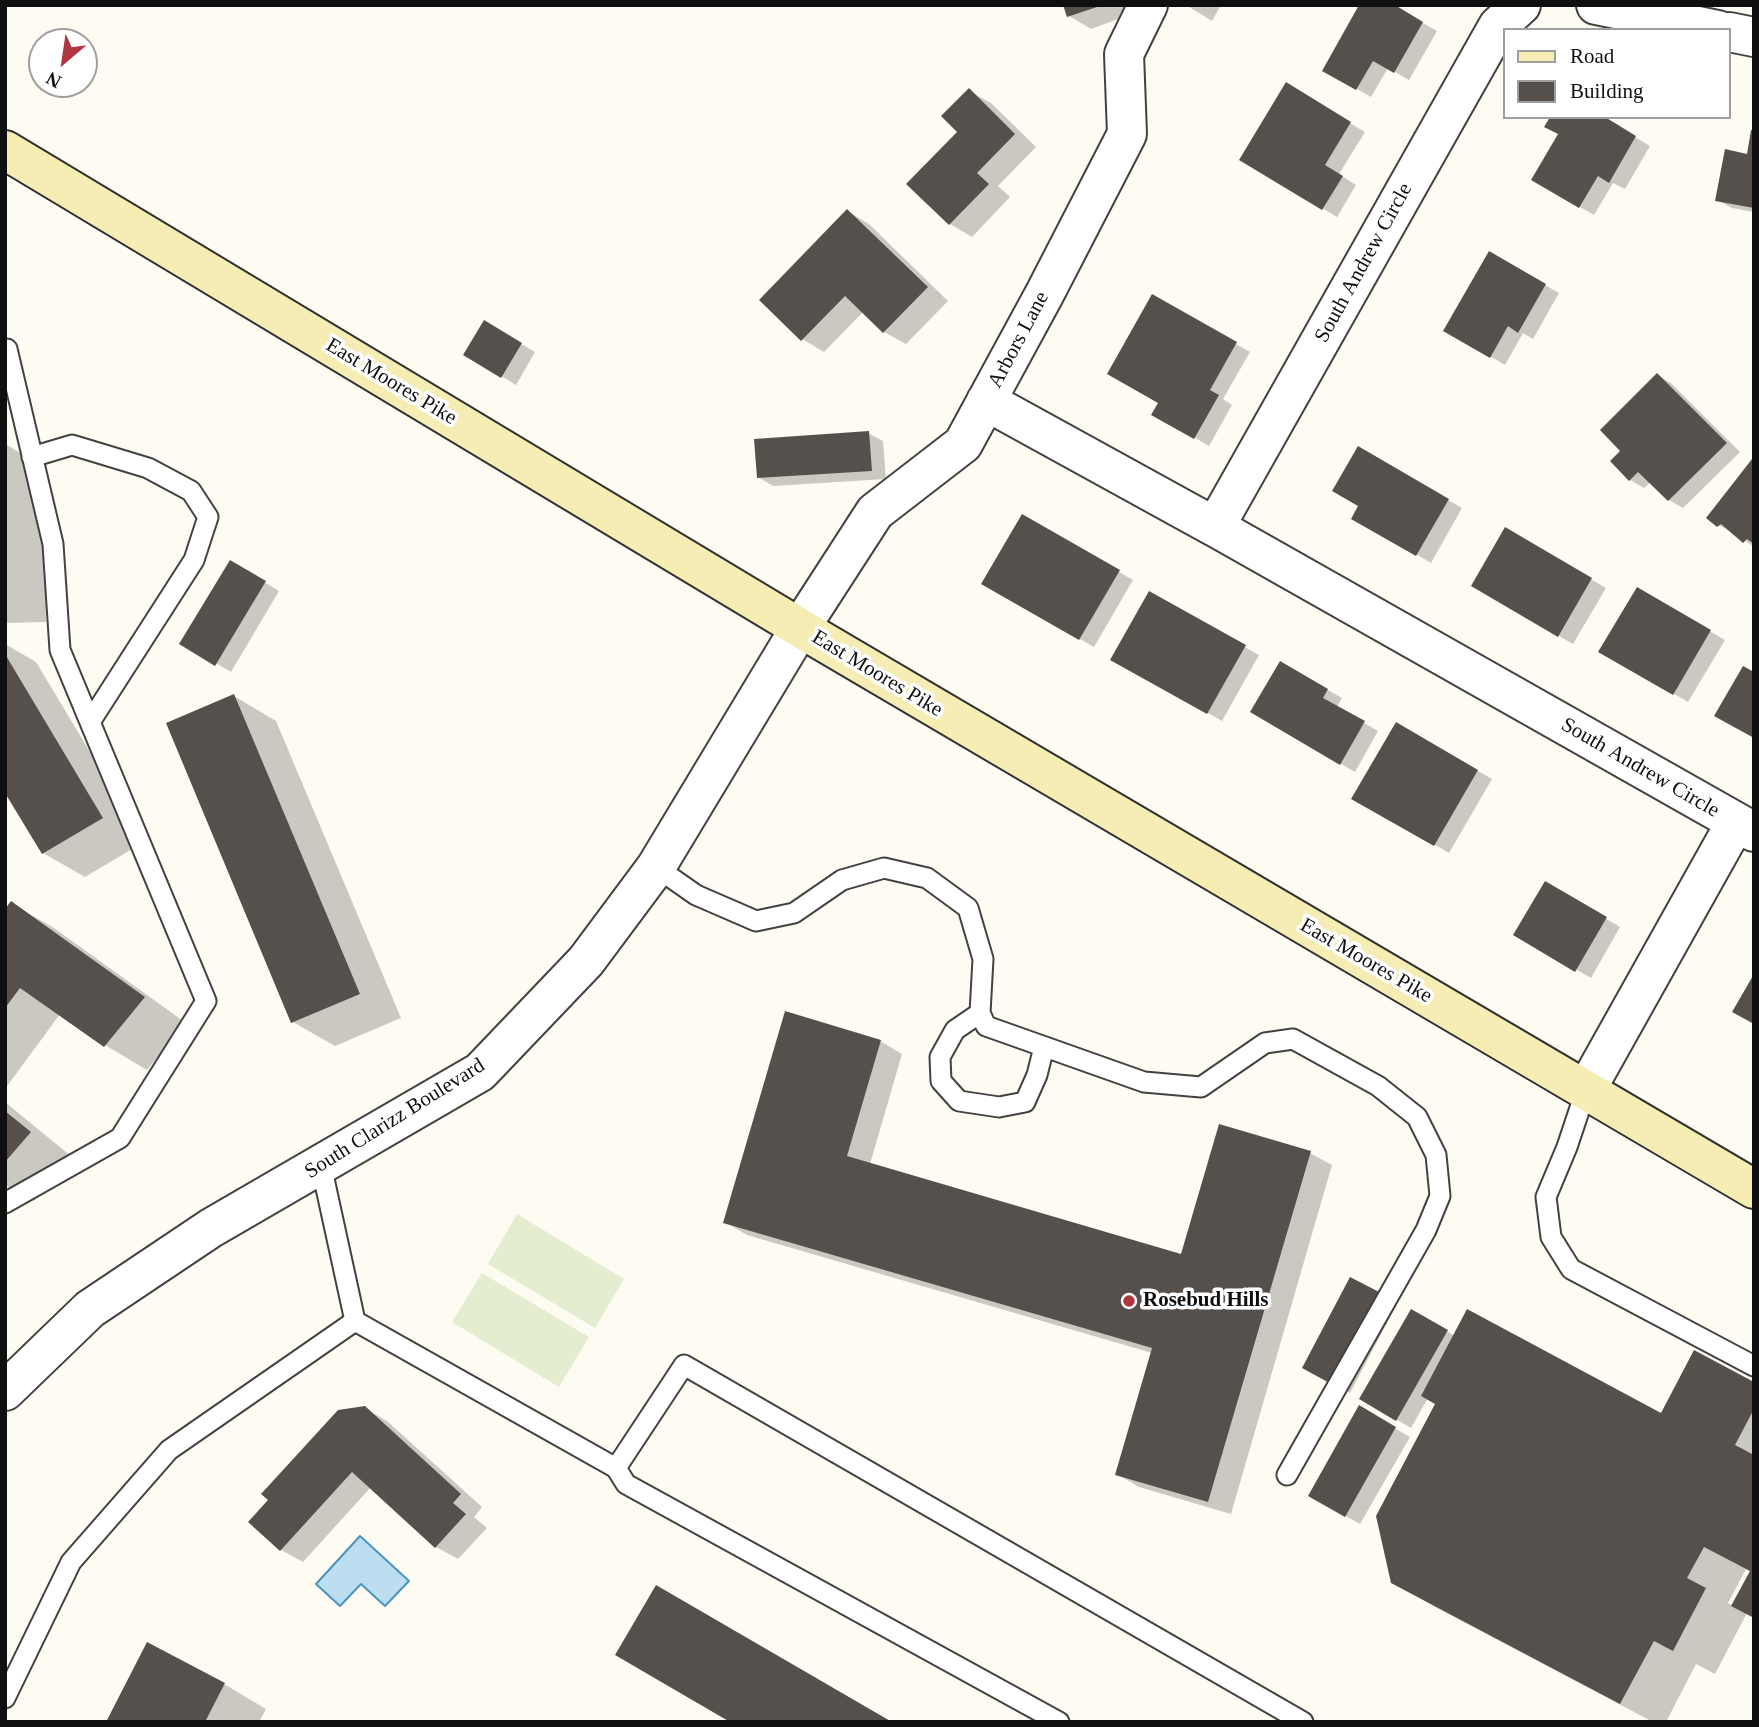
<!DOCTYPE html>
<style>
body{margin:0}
#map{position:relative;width:1759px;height:1727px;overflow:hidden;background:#fefbf2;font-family:"Times New Roman",serif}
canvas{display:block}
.frame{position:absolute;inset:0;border:7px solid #0f0f0f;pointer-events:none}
.legend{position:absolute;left:1503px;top:28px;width:228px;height:91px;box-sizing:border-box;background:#fff;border:2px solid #9f9f9f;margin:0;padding:9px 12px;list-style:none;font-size:21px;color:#0f0f0f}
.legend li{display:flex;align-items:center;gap:14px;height:35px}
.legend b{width:35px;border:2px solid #9f9f9f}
.north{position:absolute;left:28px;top:28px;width:70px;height:70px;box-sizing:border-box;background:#fff;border:2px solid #9f9f9f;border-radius:50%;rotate:209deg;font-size:19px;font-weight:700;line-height:28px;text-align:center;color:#0f0f0f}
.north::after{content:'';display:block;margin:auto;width:24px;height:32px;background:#b0353f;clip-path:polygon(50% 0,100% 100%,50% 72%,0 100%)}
</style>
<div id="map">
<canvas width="1759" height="1727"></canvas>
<div class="frame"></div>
<ul class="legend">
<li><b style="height:9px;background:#f6edb4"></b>Road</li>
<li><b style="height:19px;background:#56504c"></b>Building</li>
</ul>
<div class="north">N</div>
</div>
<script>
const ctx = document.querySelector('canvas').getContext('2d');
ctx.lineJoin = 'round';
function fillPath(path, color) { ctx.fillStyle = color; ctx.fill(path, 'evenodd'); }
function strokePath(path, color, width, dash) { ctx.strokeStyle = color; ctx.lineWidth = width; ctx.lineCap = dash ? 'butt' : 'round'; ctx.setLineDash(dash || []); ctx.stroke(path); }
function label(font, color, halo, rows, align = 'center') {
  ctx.font = font + ' "Times New Roman",serif'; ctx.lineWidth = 7; ctx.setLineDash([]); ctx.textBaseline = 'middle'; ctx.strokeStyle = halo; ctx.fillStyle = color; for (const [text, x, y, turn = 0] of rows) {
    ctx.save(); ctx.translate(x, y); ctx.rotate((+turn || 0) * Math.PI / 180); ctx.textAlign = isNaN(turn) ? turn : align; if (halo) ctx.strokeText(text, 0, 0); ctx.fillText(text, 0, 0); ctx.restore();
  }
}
const pitch = new Path2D(`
 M 517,1214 L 624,1279 L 595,1328 L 488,1264 Z
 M 482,1273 L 589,1337 L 559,1387 L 452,1322 Z`);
const water = new Path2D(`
 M 360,1536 L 409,1581 L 385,1606 L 361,1584 L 340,1606 L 316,1584 Z`);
const shadow = new Path2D(`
 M 1065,5 L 1141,5 L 1143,10 L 1091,29 L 1069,16 Z
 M 1186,5 L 1221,5 L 1212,21 Z
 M 1391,5 L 1437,31 L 1409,80 L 1388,68 L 1371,97 L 1324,70 Z
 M 1286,85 L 1365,132 L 1339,174 L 1356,185 L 1337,217 L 1241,160 Z
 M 969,91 L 991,103 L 1036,147 L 998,186 L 1010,197 L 972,237 L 950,224 L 960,132 Z
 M 1601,117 L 1650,146 L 1625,189 L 1613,183 L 1594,215 L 1534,180 Z
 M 1754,132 L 1754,212 L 1732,208 L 1717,200 L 1748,156 Z
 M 847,211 L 869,224 L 948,301 L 906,344 L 884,332 L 864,311 L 824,352 L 802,339 Z
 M 1489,253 L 1559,293 L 1533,339 L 1523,333 L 1505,365 L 1445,330 Z
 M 1153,296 L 1250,352 L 1223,399 L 1232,405 L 1209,446 L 1154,414 L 1160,402 Z
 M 484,322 L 535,352 L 516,385 L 465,354 Z
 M 1658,375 L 1672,384 L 1740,452 L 1683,508 L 1669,500 L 1651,482 L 1644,488 L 1630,480 L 1623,451 Z
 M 868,433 L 883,441 L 886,479 L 773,486 L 758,477 Z
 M 5,444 L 43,466 L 46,622 L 5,623 Z
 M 1359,449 L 1462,508 L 1431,563 L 1354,518 L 1361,506 Z
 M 1754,462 L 1754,547 L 1734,533 L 1718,525 Z
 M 1023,516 L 1133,580 L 1094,647 L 983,584 Z
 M 1506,530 L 1606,588 L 1573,644 L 1473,586 Z
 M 231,562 L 279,591 L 231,672 L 182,643 Z
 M 1637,589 L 1725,640 L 1688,702 L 1601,651 Z
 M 1149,593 L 1259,655 L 1222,721 L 1112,659 Z
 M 5,644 L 36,662 L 144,842 L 85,877 L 43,853 L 5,790 Z
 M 1281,663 L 1342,698 L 1337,707 L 1378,731 L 1355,772 L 1253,712 Z
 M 234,696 L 276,721 L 401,1018 L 335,1046 L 293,1022 Z
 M 1397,724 L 1492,779 L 1449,853 L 1354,798 Z
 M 1545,883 L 1620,927 L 1591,978 L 1516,935 Z
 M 12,904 L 54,928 L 186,1023 L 147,1070 L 105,1045 L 60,1014 L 5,1089 L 5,912 Z
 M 880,1041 L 902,1054 L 870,1164 L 1183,1256 L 1310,1153 L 1332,1165 L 1231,1514 L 1139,1487 L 1117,1474 L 1152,1353 L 747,1235 L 725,1222 Z
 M 5,1102 L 72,1157 L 34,1201 L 5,1185 Z
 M 1382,1295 L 1397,1304 L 1350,1393 L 1318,1376 Z
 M 1411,1311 L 1455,1336 L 1661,1415 L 1754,1384 L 1754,1617 L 1747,1613 L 1715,1674 L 1696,1664 L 1666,1722 L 1653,1722 L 1435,1607 L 1393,1582 L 1437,1404 L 1428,1398 L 1411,1428 L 1361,1399 ZM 1746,1569 L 1751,1572 L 1733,1606 L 1728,1603 Z
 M 364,1408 L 387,1421 L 482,1507 L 474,1517 L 487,1528 L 458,1559 L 436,1547 L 371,1487 L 303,1562 L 281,1550 Z
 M 1360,1408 L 1410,1437 L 1360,1524 L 1310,1496 Z
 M 148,1645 L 224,1684 L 266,1709 L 259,1722 L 108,1722 Z`);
const building = new Path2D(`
 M 1063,5 L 1100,5 L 1100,6 L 1067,17 Z
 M 1359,5 L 1395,5 L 1423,22 L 1394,73 L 1373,61 L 1356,90 L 1322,71 Z
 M 1286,82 L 1351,122 L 1325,165 L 1343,176 L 1322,210 L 1239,160 Z
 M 969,88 L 1015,134 L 977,173 L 989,184 L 949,225 L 906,184 L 957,132 L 941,116 Z
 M 1550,117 L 1605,117 L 1636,136 L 1609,183 L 1598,176 L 1579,208 L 1531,180 L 1558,134 L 1544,127 Z
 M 1751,130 L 1754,130 L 1754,208 L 1715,201 L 1725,149 L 1747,154 Z
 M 847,209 L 928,287 L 883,333 L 845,296 L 801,341 L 759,300 Z
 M 1489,251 L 1546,284 L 1518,333 L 1508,326 L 1490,358 L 1443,331 Z
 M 1152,294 L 1237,342 L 1210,390 L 1219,395 L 1194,439 L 1151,415 L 1158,403 L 1107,374 Z
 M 484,320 L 522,343 L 501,378 L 463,355 Z
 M 1657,373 L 1727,443 L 1668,501 L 1638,472 L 1629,481 L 1610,461 L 1620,451 L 1600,430 Z
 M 869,431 L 872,471 L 757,478 L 754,439 Z
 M 1358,446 L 1449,499 L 1416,556 L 1351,519 L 1358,506 L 1332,491 Z
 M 1752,459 L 1754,461 L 1754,544 L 1747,539 L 1743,543 L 1721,524 L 1717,527 L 1706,518 Z
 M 1022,514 L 1120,570 L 1079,640 L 981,584 Z
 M 1505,527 L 1592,578 L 1558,637 L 1471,586 Z
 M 230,560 L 266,581 L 215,666 L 179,644 Z
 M 1637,587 L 1711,630 L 1673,695 L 1598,652 Z
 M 1149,591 L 1246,645 L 1207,714 L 1110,660 Z
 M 5,654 L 103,818 L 42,854 L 5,793 Z
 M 1280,661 L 1328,689 L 1323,698 L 1365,721 L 1340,765 L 1250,712 Z
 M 1743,666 L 1754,672 L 1754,738 L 1714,716 Z
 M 234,694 L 360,994 L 291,1023 L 166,723 Z
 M 1396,722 L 1478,770 L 1434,846 L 1351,799 Z
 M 1545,881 L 1607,917 L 1575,972 L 1513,935 Z
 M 11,901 L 145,997 L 104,1047 L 20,988 L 5,1008 L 5,909 Z
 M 1754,974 L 1754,1024 L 1732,1012 Z
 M 785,1011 L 881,1040 L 847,1156 L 1181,1254 L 1219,1124 L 1311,1151 L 1208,1502 L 1115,1475 L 1152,1348 L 723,1223 Z
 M 5,1111 L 31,1132 L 5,1162 Z
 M 1350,1277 L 1383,1294 L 1335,1386 L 1302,1368 Z
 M 1411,1309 L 1448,1330 L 1396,1421 L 1359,1399 Z
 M 1467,1309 L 1661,1413 L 1694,1350 L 1754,1382 L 1754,1409 L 1735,1445 L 1754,1455 L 1754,1618 L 1731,1606 L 1750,1571 L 1704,1547 L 1687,1578 L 1706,1588 L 1673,1651 L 1654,1641 L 1620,1704 L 1391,1583 L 1376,1516 L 1435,1404 L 1421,1396 Z
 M 1359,1405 L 1396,1427 L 1345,1517 L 1308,1496 Z
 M 365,1406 L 461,1494 L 453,1503 L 466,1514 L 435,1548 L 352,1472 L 280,1551 L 248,1522 L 268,1500 L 261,1494 L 338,1410 Z
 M 656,1585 L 892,1722 L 730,1722 L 615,1655 Z
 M 147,1642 L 225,1683 L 205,1722 L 106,1722 Z`);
const service = new Path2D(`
 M 5,349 L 7,349 L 53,544 L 60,650 L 206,1001 L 120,1138 L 5,1203
 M 32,457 L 72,445 L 148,468 L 191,491 L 208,517 L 194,560 L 90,722
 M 656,867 L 696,895 L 756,921 L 794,913 L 842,880 L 884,868 L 927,878 L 968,908 L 983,959 L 980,1013 L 986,1026 L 1144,1082 L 1201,1087 L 1265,1043 L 1293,1039 L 1378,1086 L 1417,1117 L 1436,1155 L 1440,1196 L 1426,1230 L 1287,1475
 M 980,1013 L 955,1030 L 940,1057 L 941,1081 L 959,1101 L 999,1107 L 1025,1102 L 1037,1075 L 1044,1047
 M 1586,1090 L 1567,1147 L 1546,1197 L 1551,1237 L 1571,1269 L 1754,1366
 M 321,1165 L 355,1321 L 616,1468 L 626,1484 L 1059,1722
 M 616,1468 L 684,1365 L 1303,1722
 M 5,1698 L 71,1562 L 169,1450 L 355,1321`);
const minor = new Path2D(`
 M 1521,5 L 1498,26 L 1215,527 L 1754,832
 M 1596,5 L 1718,30
 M 1729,32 L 1754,37
 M 986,401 L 1215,527
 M 800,628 L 875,512 L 963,444 L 1045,293 L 1127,134 L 1124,54 L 1148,5
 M 1586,1090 L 1736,822`);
const tertiary = new Path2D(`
 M 5,1391 L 90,1309 L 211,1228 L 480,1072 L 586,961 L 656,867 L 800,628`);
const secondary = new Path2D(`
 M 5,150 L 800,628 L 1754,1189`);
const markers = [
 [1129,1301,7,"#b0353f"]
];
const streetNames = [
 ["South Andrew Circle",1364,263,-61],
 ["Arbors Lane",1019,340,-62],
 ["East Moores Pike",391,382,31],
 ["East Moores Pike",877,674,31],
 ["South Andrew Circle",1640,768,30],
 ["East Moores Pike",1366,961,30],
 ["South Clarizz Boulevard",395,1119,-32]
];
const poiNames = [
 ["Rosebud Hills",1143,1301]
];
fillPath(pitch, '#e4edd0');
fillPath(water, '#bcdef0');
strokePath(water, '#4b94bf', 2);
fillPath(shadow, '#0003');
fillPath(building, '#56504c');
strokePath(service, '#424242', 23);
strokePath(minor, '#424242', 42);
strokePath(tertiary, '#424242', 42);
strokePath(secondary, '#313131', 42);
strokePath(service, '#fff', 19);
strokePath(minor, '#fff', 38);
strokePath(tertiary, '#fff', 38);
strokePath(secondary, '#f6edb4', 38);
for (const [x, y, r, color] of markers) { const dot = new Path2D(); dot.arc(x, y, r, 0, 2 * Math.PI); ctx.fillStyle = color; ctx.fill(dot); strokePath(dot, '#fff', 2.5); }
label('21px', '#0f0f0f', '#fff', streetNames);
label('bold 21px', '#0f0f0f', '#fff', poiNames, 'left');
</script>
